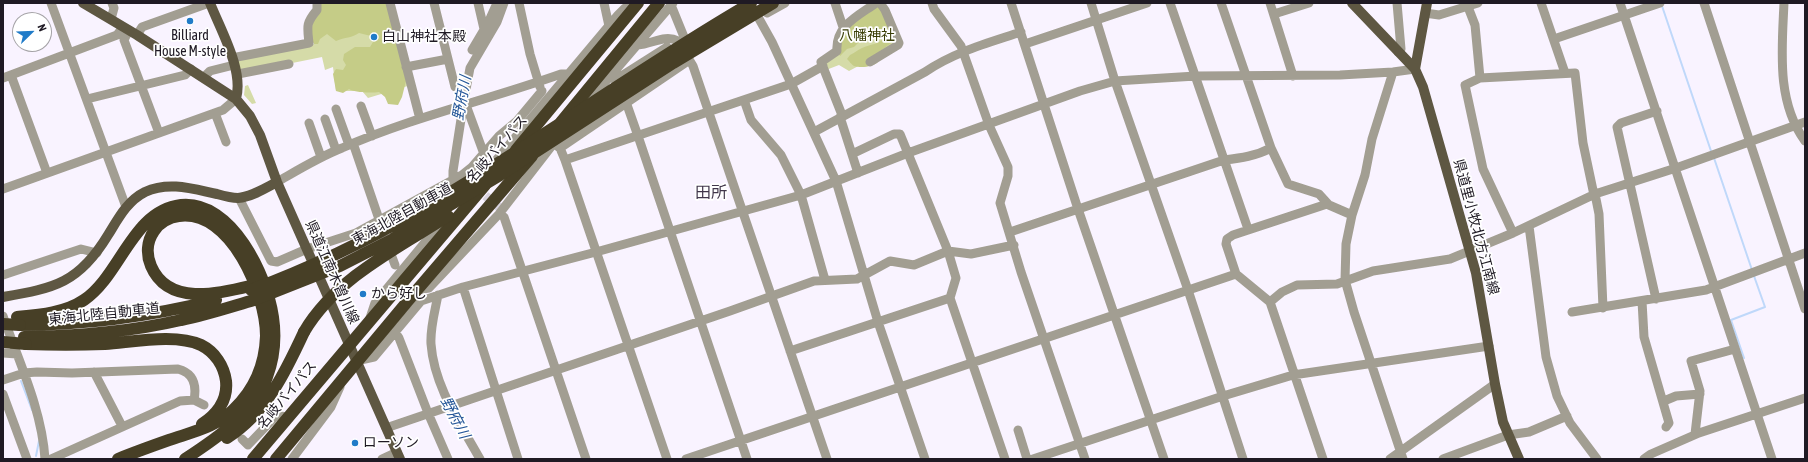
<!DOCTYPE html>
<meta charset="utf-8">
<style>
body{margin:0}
#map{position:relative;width:1808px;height:462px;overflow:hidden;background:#f9f3ff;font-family:"Asap Condensed",sans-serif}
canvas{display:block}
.frame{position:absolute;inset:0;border:4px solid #1f1a24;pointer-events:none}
.north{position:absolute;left:12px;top:12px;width:40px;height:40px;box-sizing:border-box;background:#fff;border:1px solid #a5a3a7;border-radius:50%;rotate:67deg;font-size:11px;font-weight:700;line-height:16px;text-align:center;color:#1f1a24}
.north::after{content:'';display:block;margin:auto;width:14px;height:18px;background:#207bc8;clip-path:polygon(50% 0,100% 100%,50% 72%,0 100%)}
</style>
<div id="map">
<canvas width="1808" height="462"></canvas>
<div class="frame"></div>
<div class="north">N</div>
</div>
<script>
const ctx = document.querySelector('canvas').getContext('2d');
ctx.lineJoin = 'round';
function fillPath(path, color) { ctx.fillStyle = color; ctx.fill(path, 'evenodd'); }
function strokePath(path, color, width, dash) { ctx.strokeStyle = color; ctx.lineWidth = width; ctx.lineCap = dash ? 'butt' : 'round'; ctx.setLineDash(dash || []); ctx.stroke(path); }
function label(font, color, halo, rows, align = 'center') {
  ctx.font = font + ' "Asap Condensed","Noto Sans JP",sans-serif'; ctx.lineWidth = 3.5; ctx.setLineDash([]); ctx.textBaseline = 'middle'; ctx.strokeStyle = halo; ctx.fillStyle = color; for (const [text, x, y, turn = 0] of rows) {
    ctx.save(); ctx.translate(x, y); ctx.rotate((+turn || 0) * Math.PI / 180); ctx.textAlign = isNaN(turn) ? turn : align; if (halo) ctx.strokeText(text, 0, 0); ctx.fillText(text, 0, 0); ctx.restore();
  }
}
const green = new Path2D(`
 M 387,3 L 411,85 L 368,98 L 362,91 L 336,91 L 333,67 L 325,70 L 322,57 L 238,74 L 233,61 L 314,44 L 310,22 Z
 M 876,3 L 898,45 L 849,71 L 839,65 L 826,70 L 821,62 Z
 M 248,85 L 256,103 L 252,104 L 244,95 L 245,86 Z`);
const forest = new Path2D(`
 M 317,3 L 388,3 L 406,81 L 402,97 L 398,105 L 388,104 L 385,97 L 379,92 C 372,93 356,93 349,89 L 343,93 L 336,91 L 333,74 L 336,69 L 343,70 L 346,65 L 343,60 L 344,54 L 355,47 L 370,47 L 373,42 L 371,36 L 359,33 C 352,38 345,37 336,41 L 327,34 L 320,39 L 318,44 L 314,44 L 310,37 Z
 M 880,3 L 894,41 L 879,52 L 878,62 C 873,67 861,68 854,66 C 852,65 849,61 847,59 L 850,55 C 855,53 857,50 862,48 C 870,44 879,45 885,37 L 881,34 L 873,35 L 868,41 L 860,41 L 854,47 L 847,49 L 840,56 L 838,52 L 843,31 Z`);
const stream = new Path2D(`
 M 1662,6 L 1711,151
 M 1714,158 L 1752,270
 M 1744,358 L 1731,320 L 1765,307 L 1754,276
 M 21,381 L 32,410
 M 36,456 L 39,441`);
const minorTunnel = new Path2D(`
 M 475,187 L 500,208`);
const minor = new Path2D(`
 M 51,3 L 126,207
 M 390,3 L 420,119
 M 434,3 L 455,87
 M 478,3 L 484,29
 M 519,3 L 530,54 L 540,87
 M 604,3 L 609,26
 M 835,3 L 843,27
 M 932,3 L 934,9 L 961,46 L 989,125 L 1008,167 L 1008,176 L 1000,203 L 1021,272 L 1085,459
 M 1011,3 L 1078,209 L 1164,459
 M 1091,3 L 1115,81 L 1188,290 L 1243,459
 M 1170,3 L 1248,229
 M 1221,3 L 1271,148 L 1288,184 L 1319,194 L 1329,205 L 1352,215
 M 1270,3 L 1293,76
 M 1397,3 L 1401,49 L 1398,52
 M 1541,3 L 1565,73
 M 1620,3 L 1772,459
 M 1704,3 L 1805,309
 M 1784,3 C 1782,49 1776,101 1805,141
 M 671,5 L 684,37
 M 1468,7 L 1475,25 L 1480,78
 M 753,8 L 772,42 L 836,181 L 878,322 L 925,459
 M 767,13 L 785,3
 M 1425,13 L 1439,15 L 1478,3
 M 1274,14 L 1309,3
 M 111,19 L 114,8 L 112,3
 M 129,30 L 124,40 L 159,133
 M 137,35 L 142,27 L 209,3
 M 1554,39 L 1660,3
 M 1025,44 L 1147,3
 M 638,45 C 652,44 665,34 678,41 L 693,66 L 827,459
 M 472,50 L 488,23 L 497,3
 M 232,58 L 309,43 C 307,26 306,23 317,10 L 317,3
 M 870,62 L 898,45 L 899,43 L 885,10 L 880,3 L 877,3
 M 406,67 L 448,59
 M 1393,72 L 1372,139 L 1365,175 L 1352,215 L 1346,244 L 1345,280 L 1354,312 L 1403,459
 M 238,74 L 289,64
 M 11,75 L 47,173
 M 204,77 L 210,71 L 234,65
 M 611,77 L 615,80 L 667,47
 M 3,78 L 117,35 L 123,27
 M 615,80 L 626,102 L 638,136 L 747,459
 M 87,99 L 185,75 L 191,69
 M 744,100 L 751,120 L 781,155 L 801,195 L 825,280
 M 589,101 L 673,3
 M 466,105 L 484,154
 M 361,106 L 372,136
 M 336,109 L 349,145
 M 215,113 L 226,142
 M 842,115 L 821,62 L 837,51 C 835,26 858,16 876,3
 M 840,117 L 858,173
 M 325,119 L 336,150
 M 309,123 L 321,157
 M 814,132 L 925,72 C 954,52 988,43 1021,32
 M 353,143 L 381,225
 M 553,143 L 560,148 L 565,160 L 667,459
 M 560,148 L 688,61
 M 565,160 L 791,84 L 823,66
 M 493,164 L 618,15 L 625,8 L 637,4
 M 277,182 C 298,170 319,157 342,148 C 412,117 488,100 561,74 L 567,74
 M 453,184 L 453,171 L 464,100 L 470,68 L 497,22 L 504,3
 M 3,189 L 223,110 L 236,99
 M 1595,194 L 1599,214 L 1603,308
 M 239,198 L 271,261 L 277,262 L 307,249 L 356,233 L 462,175 L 472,167 L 499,136 L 517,121 L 542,91
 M 499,214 L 504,217 L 586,459
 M 1529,226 L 1546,357 L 1557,396 L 1570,423 L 1597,459
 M 1010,232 L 1224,160 C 1241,158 1256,156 1271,148
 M 1513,233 L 1483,169 L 1465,85 L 1480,78 L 1575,73 L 1583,143 L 1594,195
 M 388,246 L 395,265
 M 3,275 L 81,249 L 97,253
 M 463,287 L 518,459
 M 417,290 L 429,288 L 499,214 L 554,143
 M 438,295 C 435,311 430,328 431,344 C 434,386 460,423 480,459
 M 1656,299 L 1617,127 L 1621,123 L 1657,111
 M 1642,301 L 1644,337 L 1669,423 L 1666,427
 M 1270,302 L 1282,292 L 1297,285 L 1337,284 L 1373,271 L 1450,259 L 1513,233 L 1595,194 L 1676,168 L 1805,122
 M 1572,312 L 1706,290 L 1805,253
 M 3,316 C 19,362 42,410 45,459
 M 370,318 L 375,303 L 440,224
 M 395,332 L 399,338 L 428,413 L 448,459
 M 790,351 L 950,298
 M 3,353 L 17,354
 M 356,361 L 374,357 L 421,301 L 463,287 L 596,252 L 801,195 L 908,153 L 1080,91 L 1115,81 L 1196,76 L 1340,75 L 1393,72 L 1415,69
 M 94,372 L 122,426
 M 3,380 L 24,373 L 37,372 L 72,373 L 178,369 C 193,373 197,384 194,400
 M 3,394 L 27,459
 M 1664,401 L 1676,396 L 1700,394
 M 386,428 L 730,311 L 814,281 L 857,279 L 890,261 L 914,265 L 948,251 L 900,134 L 894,134 L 852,154
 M 1018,430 L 1027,459
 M 1695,434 L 1700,391 L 1691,361 L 1735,349
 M 242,439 L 248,445 L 274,418 L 279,415 L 287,418
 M 51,459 L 180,401 L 194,400 L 204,405
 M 292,459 L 331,407 L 340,387
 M 382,459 L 397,452
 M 686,459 L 1236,274
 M 1005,459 L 950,298 L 956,278 L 948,251 L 971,254 L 1014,245
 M 1033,459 L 1223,396 L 1293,375 L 1489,346
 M 1323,459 L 1270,302 L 1236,274 L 1226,244 L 1227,239 L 1233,235 L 1327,204
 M 1390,459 L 1495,384
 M 1443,459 L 1508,435 L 1529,432 L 1567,416
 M 1644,459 L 1651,454 L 1699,433 L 1805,398`);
const major = new Path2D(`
 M 83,3 L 137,35 L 236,99 L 250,116 L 260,135 L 277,182 L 400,459
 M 210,3 C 221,31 244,70 236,99
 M 1352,3 L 1415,69 L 1423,87 L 1476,273 L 1495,384 L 1503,422 L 1519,459
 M 1415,69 L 1427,3
 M 3,297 C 55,288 79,283 108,235 C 118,219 127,201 145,192 C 169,181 193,189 217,194 C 224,196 231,198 238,198 C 251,197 266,188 277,182`);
const highway = new Path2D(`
 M 561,122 L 659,3
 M 516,150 L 638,3
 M 17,317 C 39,315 65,313 84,300 C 121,275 132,211 181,205 C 232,200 267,276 273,317 C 276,337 274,358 267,377 C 252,415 217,438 185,459
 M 20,325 C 87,325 151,316 216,300
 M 24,337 C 77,336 130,332 181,320 C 206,315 230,307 254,300
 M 26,344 C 53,345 79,345 105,344 C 133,342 176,333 201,345 C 215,352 224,366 226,381 C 228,400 217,414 202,424
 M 227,438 C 266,413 285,373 304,332
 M 118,459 C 135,452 152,446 169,440 C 192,432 217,427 234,409 C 254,390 265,364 266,336 C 266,294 231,209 179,216 C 169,217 159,223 154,231 C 147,241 146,254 151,266 C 168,306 218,294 250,286
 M 253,459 L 485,185
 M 276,459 L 417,290 L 532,156`);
const highwayBridge = new Path2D(`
 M 251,290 C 434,223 584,100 751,3
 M 254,300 L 340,266 L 393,239 L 500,175 L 673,63 L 773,3
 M 3,324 L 20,325
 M 304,332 C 336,278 396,249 448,216
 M 3,342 L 26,344`);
const markers = [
 [190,21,4,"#207bc8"],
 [374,37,4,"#207bc8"],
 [363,294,4,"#207bc8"],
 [355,443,4,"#207bc8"]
];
const poiNames = [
 ["Billiard",190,36,"center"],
 ["House M-style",190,52,"center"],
 ["白山神社本殿",382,37],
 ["から好し",371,294],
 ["ローソン",363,443]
];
const parkNames = [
 ["八幡神社",867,36]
];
const streetNames = [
 ["名岐バイパス",497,149,-49],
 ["東海北陸自動車道",402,214,-29],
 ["県道里小牧北方江南線",1476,227,75],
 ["県道江南木曽川線",332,272,66],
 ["東海北陸自動車道",104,314,-6],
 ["名岐バイパス",287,395,-50]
];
const waterNames = [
 ["野府川",462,98,-80],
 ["野府川",455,418,62]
];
const quarterNames = [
 ["田所",711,193]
];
fillPath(green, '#d5dba8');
fillPath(forest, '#c5cc87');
strokePath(stream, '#bfd8fa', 2);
strokePath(minorTunnel, '#d8d2de', 9, [9, 4.5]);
strokePath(minor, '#a29e92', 9);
strokePath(major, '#5e5742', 10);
strokePath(highway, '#473f26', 12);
strokePath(highwayBridge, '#473f26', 12);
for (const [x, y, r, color] of markers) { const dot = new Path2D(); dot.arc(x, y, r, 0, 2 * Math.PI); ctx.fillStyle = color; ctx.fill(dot); strokePath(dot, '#fff', 1.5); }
label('14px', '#1f1a24', '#fff', poiNames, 'left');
label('14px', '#3a3e07', '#fff', parkNames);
label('14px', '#1f1a24', '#fff', streetNames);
label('italic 15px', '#235698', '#fff', waterNames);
label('16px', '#41364b', '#fff', quarterNames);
</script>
